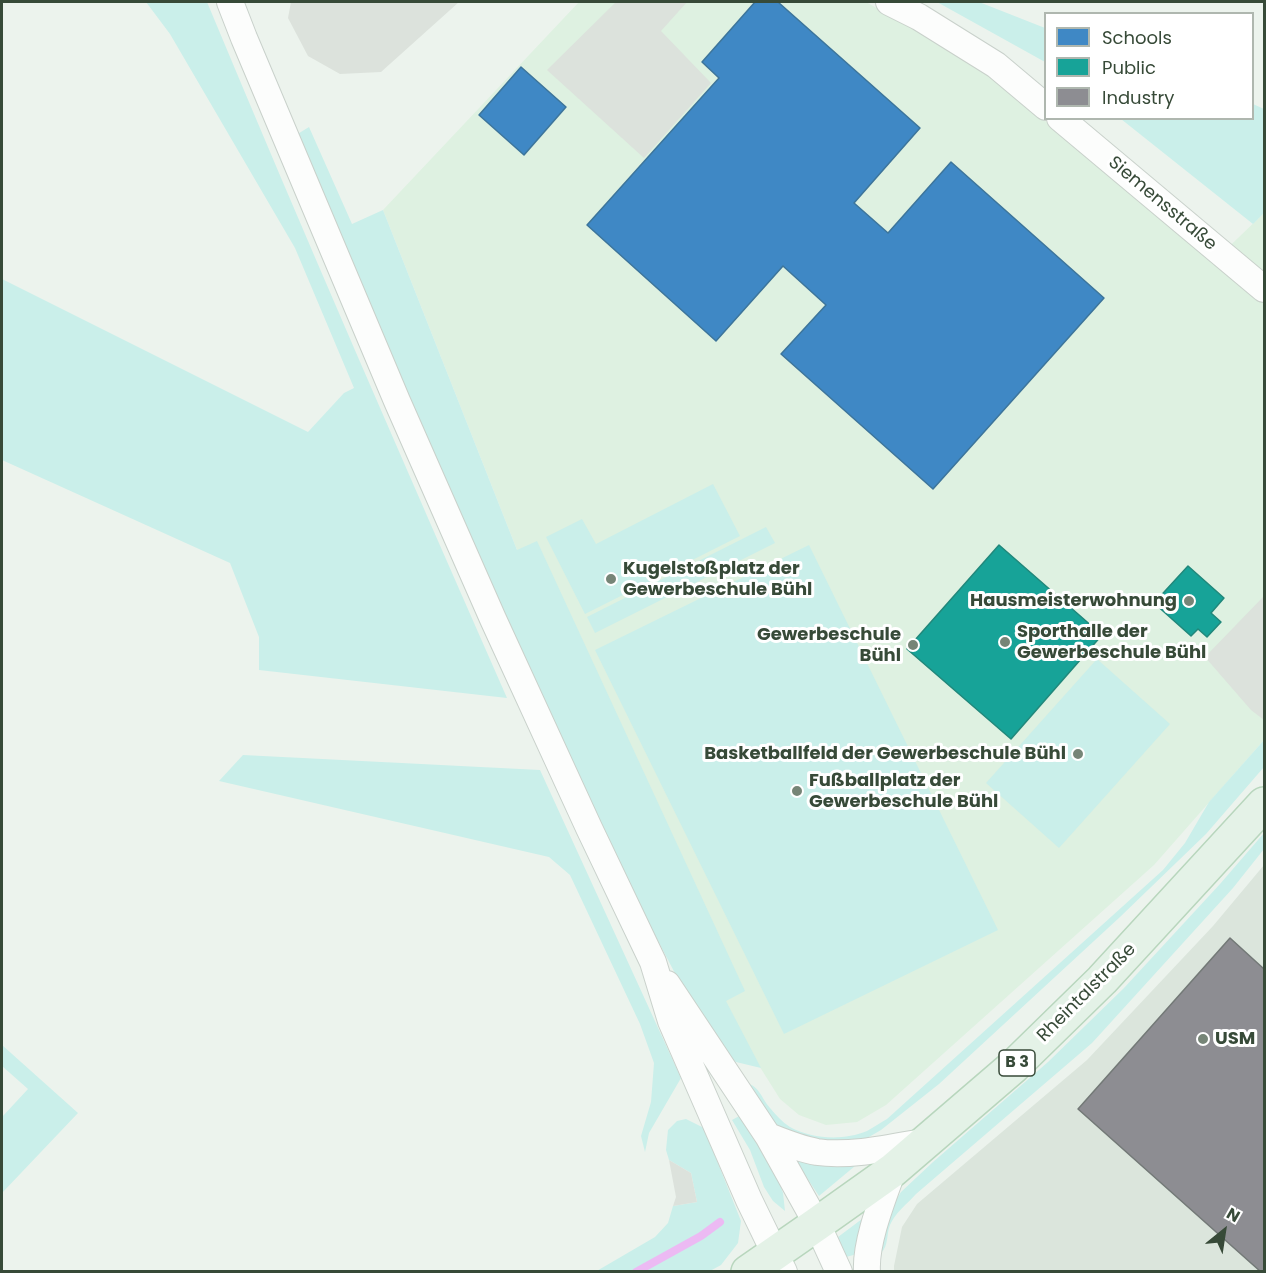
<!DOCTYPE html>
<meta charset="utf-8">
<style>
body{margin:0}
#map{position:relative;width:1266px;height:1273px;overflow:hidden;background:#ecf3ed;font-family:Poppins,sans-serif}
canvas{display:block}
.frame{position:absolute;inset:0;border:3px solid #374a38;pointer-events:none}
.legend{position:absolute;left:1044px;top:12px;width:210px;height:108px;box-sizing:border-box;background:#fff;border:2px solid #afb7af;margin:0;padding:8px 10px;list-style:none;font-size:18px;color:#374a38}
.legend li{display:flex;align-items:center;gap:12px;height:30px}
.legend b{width:30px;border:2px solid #afb7af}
.north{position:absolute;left:1194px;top:1201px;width:60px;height:60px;-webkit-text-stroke:4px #fff;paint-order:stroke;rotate:30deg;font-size:16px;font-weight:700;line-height:24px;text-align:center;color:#374a38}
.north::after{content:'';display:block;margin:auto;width:21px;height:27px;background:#374a38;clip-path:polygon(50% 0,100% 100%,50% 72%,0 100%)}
</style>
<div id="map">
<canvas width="1266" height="1273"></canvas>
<div class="frame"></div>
<ul class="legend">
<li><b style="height:16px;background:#3f88c5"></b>Schools</li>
<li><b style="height:16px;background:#17a398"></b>Public</li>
<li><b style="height:16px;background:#8d8d92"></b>Industry</li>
</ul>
<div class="north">N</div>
</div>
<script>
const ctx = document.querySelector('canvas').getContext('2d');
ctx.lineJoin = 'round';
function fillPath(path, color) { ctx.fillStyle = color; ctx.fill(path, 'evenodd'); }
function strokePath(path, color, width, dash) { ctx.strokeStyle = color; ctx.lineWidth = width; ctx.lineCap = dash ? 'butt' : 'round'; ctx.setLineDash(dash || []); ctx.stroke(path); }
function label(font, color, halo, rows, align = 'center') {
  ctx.font = font + ' Poppins,sans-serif'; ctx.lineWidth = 6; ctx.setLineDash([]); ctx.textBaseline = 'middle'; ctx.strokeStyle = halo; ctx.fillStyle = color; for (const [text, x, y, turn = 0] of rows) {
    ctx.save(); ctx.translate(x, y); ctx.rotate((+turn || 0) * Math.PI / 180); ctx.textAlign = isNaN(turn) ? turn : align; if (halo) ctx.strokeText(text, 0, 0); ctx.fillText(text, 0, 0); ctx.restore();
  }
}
const industrial = new Path2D(`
 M 1264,865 L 1264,1271 L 894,1272 L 894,1266 L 902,1227 L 917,1204 L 1087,1060 L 1213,926 Z`);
const education = new Path2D(`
 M 579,2 L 866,2 L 959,55 L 1008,89 L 1212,263 L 1264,213 L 1264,740 L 1154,865 L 886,1105 L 857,1122 L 826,1125 L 799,1115 L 780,1099 L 753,1056 L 725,1001 L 517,550 L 383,210 Z`);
const green = new Path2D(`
 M 146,2 L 207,2 C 304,235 405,466 507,698 L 259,670 L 259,637 L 230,563 L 2,460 L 2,279 L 308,432 L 344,393 L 354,388 L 295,248 L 170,34 Z
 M 937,2 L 979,2 L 1045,28 L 1045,62 Z
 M 1253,104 L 1264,109 L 1264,213 L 1253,224 L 1121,119 L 1252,118 Z
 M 309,127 L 352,224 L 383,210 L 517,550 L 537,541 L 745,991 L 726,1001 L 761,1068 L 736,1062 L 720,1050 L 699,1019 L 614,857 L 520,659 L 296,135 Z
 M 713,484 L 740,536 L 585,614 L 546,537 L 582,519 L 596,544 Z
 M 766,527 L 775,543 L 595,633 L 587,617 Z
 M 809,545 L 998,930 L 784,1034 L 595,650 Z
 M 1097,659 L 1170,724 L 1059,848 L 986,783 Z
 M 1264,740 L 1264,767 L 1206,834 L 1120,917 L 939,1084 L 881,1130 L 862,1141 L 815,1145 L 772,1126 L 740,1082 C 760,1084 759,1095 770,1108 C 776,1115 782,1122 790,1127 C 812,1139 843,1141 867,1131 C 874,1127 880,1123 887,1119 L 1163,870 L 1185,843 L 1209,802 Z
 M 243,755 L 540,770 L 681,1078 L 649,1133 L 645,1152 L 641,1136 L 651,1102 L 654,1063 L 640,1024 L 570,875 L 549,857 L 219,781 Z
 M 1264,833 L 1264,849 L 1233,888 L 1092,1043 L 916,1194 C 907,1204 895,1213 890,1225 C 886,1235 889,1245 881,1253 L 884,1219 L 901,1192 L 933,1162 L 1048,1062 L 1124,988 L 1220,884 Z
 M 2,1045 L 78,1113 L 2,1193 L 2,1117 L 28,1089 L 2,1066 Z
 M 741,1115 L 779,1181 L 783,1193 L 785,1211 L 773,1201 L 764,1187 L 750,1150 L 732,1120 Z
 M 686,1119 L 704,1128 L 741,1221 L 738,1243 L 721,1265 L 710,1271 L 595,1272 L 655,1237 L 668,1223 L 673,1206 L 697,1202 L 691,1173 L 669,1160 L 666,1150 L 668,1130 L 677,1121 Z
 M 795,1160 L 861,1161 L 819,1196 Z
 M 866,1216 L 857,1254 L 846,1257 L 838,1237 Z`);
const parking = new Path2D(`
 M 291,2 L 459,2 L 381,72 L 340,74 L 308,56 L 288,18 Z
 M 616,2 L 687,2 L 661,31 L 711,83 L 644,158 L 547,70 Z
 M 1264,596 L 1264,720 L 1251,710 L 1205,657 Z
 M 669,1160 L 691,1173 L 697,1202 L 673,1206 L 676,1197 Z`);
const schools = new Path2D(`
 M 755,2 L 778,2 L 920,128 L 854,203 L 888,233 L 951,162 L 1104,298 L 933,489 L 781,354 L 826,305 L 783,266 L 716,341 L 587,225 L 719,78 L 702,62 Z
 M 521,67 L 566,107 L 524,155 L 479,115 Z`);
const public = new Path2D(`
 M 999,545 L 1102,635 L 1011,739 L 907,649 Z
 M 1188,566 L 1224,598 L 1211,613 L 1221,622 L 1207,637 L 1198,629 L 1191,636 L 1154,603 Z`);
const industry = new Path2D(`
 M 1230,938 L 1264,969 L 1264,1272 L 1261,1272 L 1078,1109 Z`);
const stream = new Path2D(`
 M 636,1272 L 701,1236 L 720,1222`);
const minor = new Path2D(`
 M 230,2 L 244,38 L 397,401 L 493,619 L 589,828 L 653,962 L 671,1021 L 749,1200 L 784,1272
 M 889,2 L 919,17 L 996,65 L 1046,107
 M 1060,118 L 1264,289
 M 667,984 L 768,1136 L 817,1224 L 839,1272
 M 768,1136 C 783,1142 800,1149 817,1152 C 851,1157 893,1147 928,1141
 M 867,1272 C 865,1242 883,1198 893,1170`);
const major = new Path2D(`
 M 748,1272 L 817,1224 L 893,1170 L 1014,1066 L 1102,980 L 1264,804`);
const markers = [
 [611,579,6,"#768577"],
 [1189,601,6,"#768577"],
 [1005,642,6,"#768577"],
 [913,645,6,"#768577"],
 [1078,754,6,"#768577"],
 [797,791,6,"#768577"],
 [1203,1039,6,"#768577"]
];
const shields = [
 [1017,1063,36]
];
const shieldNames = [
 ["B 3",1017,1063]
];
const streetNames = [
 ["Siemensstraße",1162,204,40],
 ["Rheintalstraße",1087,993,-45]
];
const poiNames = [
 ["Kugelstoßplatz der",623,569],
 ["Gewerbeschule Bühl",623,590],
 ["Hausmeisterwohnung",1177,601,"right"],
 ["Sporthalle der",1017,632],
 ["Gewerbeschule Bühl",1017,653],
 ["Gewerbeschule",901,635,"right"],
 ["Bühl",901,656,"right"],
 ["Basketballfeld der Gewerbeschule Bühl",1066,754,"right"],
 ["Fußballplatz der",809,781],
 ["Gewerbeschule Bühl",809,802],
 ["USM",1215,1039]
];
fillPath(industrial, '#dbe5dc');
fillPath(education, '#def1e1');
fillPath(green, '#caefea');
fillPath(parking, '#dce2dc');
fillPath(schools, '#3f88c5');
strokePath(schools, '#3d759b', 1.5);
fillPath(public, '#17a398');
strokePath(public, '#21887b', 1.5);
fillPath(industry, '#8d8d92');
strokePath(industry, '#737977', 1.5);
strokePath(stream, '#ecbaf3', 8);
strokePath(minor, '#c9d1cb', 28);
strokePath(major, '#b8d6bd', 36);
strokePath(minor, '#fcfdfc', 26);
strokePath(major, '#e4f2e7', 33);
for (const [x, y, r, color] of markers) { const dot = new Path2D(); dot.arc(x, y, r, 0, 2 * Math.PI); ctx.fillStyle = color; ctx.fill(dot); strokePath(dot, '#fff', 2); }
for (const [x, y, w] of shields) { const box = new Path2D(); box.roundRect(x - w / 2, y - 13, w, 26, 4.5); ctx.fillStyle = '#fff'; ctx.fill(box); strokePath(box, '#374a38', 1.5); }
label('bold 16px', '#374a38', null, shieldNames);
label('18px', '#374a38', '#fff', streetNames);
label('bold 18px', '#374a38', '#fff', poiNames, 'left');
</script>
